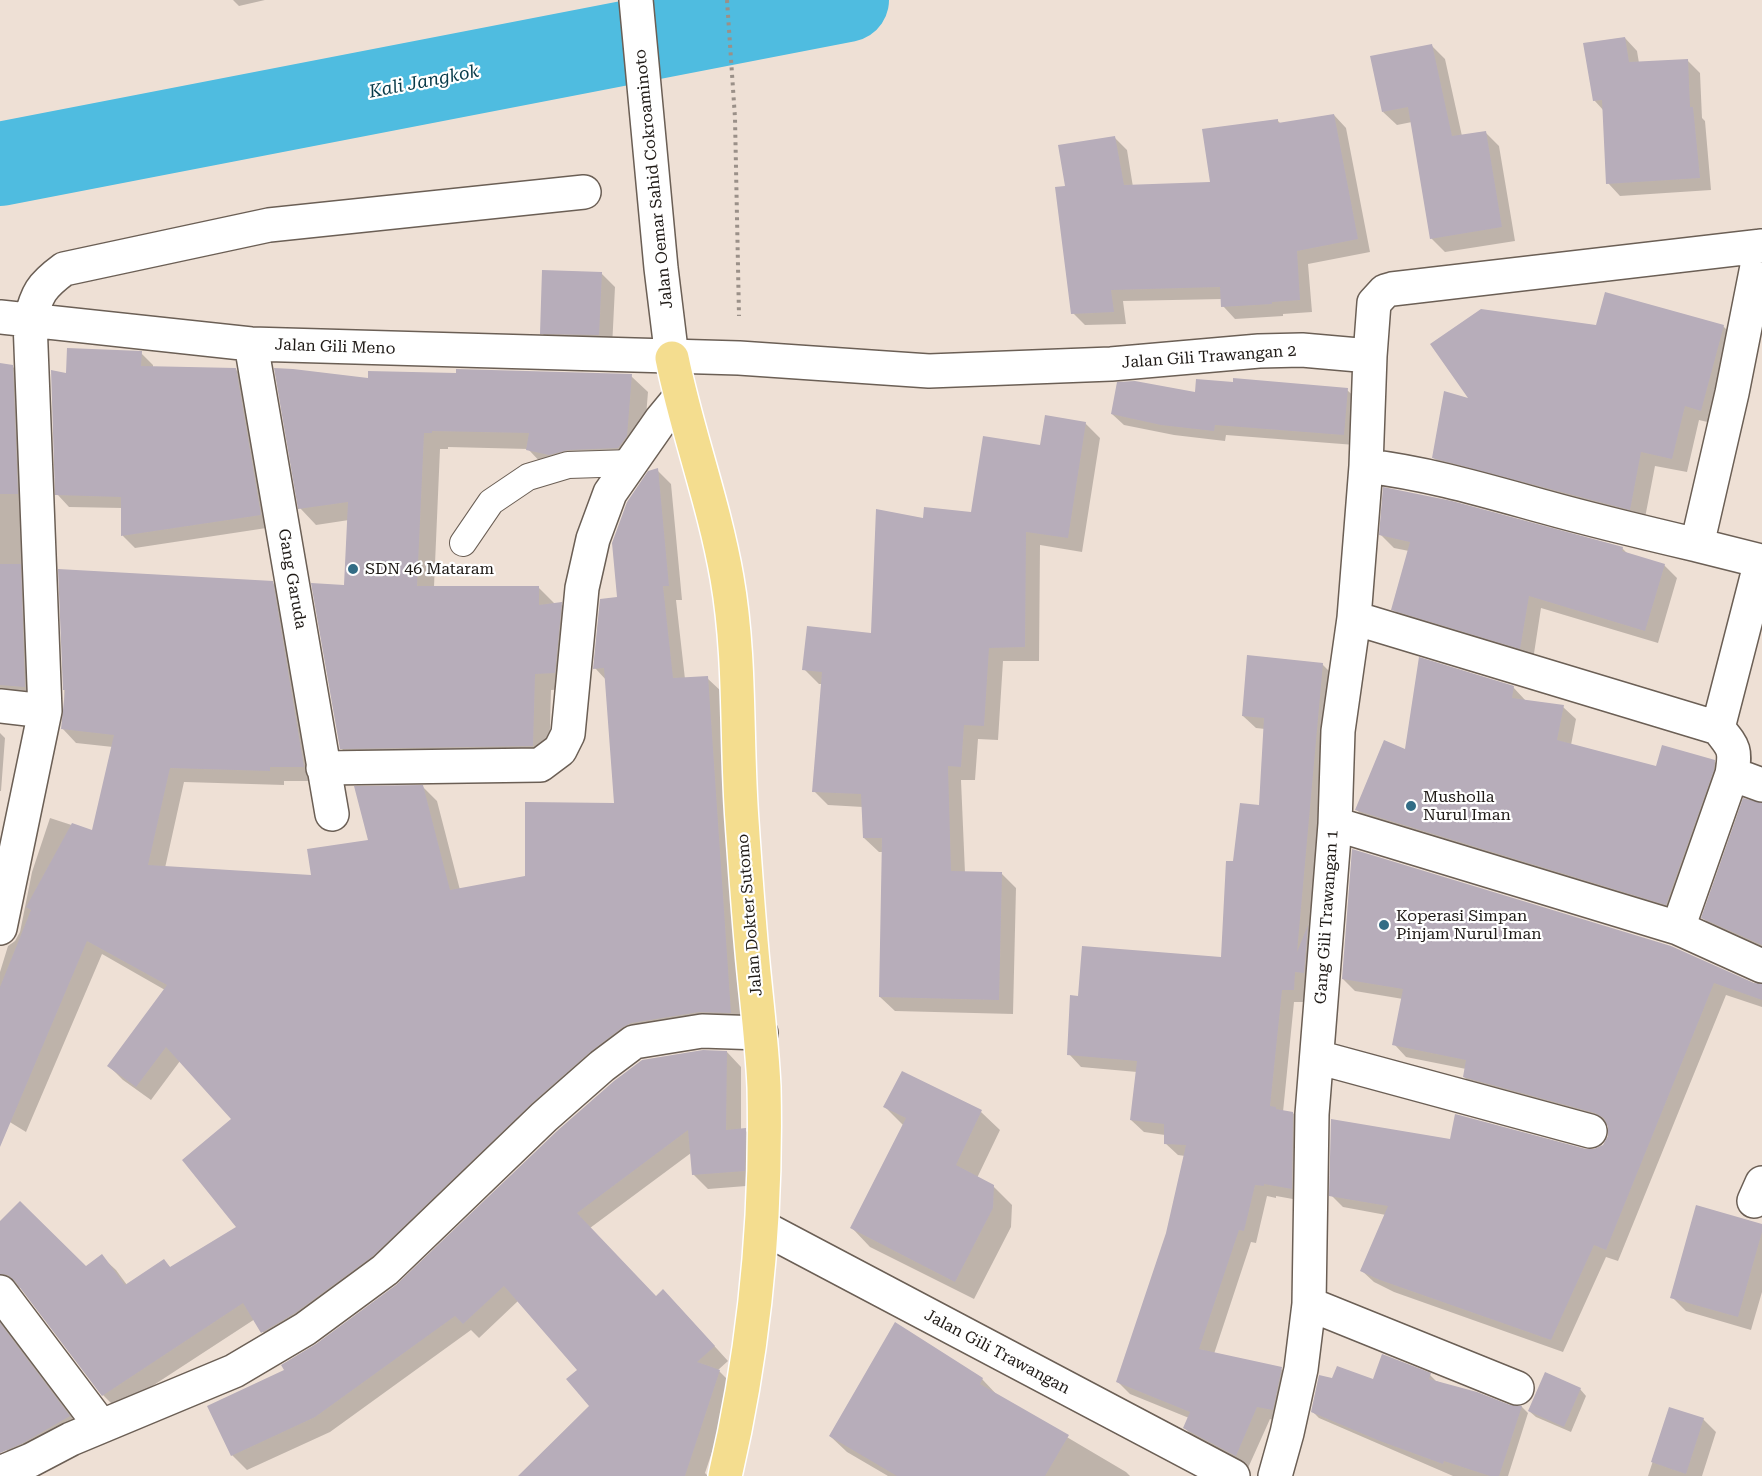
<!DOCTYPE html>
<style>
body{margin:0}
canvas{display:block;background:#eee0d5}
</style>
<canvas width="1762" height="1476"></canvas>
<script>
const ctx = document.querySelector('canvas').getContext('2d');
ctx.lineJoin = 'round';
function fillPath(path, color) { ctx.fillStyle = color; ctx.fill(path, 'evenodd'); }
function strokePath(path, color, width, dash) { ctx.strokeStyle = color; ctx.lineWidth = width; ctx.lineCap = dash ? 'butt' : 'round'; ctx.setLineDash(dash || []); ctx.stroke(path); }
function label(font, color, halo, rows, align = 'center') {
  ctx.font = font + ' "Roboto Serif",serif'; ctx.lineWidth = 4.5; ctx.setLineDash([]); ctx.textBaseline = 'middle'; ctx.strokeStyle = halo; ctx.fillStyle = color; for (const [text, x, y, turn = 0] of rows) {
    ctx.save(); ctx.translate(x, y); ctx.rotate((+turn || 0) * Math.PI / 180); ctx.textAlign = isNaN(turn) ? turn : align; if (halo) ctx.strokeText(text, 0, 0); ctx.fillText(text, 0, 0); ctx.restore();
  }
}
const shadow = new Path2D(`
 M 233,0 L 265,0 L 239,6 Z
 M 1625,38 L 1637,51 L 1639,63 L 1687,60 L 1700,73 L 1702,118 L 1705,121 L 1711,190 L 1620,196 L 1608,183 L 1604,111 L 1594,100 Z
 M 1432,46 L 1445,59 L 1462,136 L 1485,132 L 1499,146 L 1515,241 L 1445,252 L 1431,238 L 1412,122 L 1397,125 L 1383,112 Z
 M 1334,115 L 1346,128 L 1370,252 L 1308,264 L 1312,312 L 1283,314 L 1283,316 L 1235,319 L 1223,306 L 1223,299 L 1123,301 L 1126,324 L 1085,325 L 1072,312 L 1067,187 L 1114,137 L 1127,150 L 1133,187 L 1211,184 L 1277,120 L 1281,124 Z
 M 601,273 L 615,287 L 612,348 L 555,347 L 542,333 Z
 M 1723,326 L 1738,341 L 1716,424 L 1699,420 L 1687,472 L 1655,466 L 1644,523 L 1448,472 L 1434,458 L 1471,400 L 1597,327 Z
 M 141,353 L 153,365 L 153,368 L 235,369 L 248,381 L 273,527 L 135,548 L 123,536 L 122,508 L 69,507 L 57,494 Z
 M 0,364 L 12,366 L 27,381 L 39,704 L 0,709 Z
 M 631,376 L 648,392 L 643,453 L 544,466 L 528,449 L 448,447 L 448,449 L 440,449 L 434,587 L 539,588 L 556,605 L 561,604 L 578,620 L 571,689 L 551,690 L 549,762 L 358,765 L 341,748 L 349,520 L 316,525 L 300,508 L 369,380 Z
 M 1347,390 L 1359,401 L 1355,445 L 1226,435 L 1225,441 L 1174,435 L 1124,425 L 1112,414 Z
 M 1085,423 L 1100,438 L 1082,552 L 1040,545 L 1039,661 L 1003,661 L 998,740 L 978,739 L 975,780 L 961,780 L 965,873 L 1002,874 L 1016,888 L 1013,1014 L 895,1011 L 880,997 L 883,852 L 879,852 L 864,838 L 863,807 L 828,805 L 814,791 L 822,684 L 819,684 L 804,669 L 872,634 L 924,520 L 972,513 L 1041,447 Z
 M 657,470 L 671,484 L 682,600 L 676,600 L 685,679 L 707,678 L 722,692 L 745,1027 L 646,1037 L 277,1346 L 263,1332 L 255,1319 L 117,1409 L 103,1395 L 23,1288 L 12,1287 L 0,1295 L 0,1223 L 86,1268 L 101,1256 L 116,1270 L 127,1285 L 164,1261 L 171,1268 L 238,1227 L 233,1120 L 180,1061 L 151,1100 L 123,1080 L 109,1066 L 165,990 L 102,954 L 26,1132 L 0,1116 L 0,972 L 8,946 L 15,941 L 20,932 L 32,872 L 50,818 L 93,832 L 113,747 L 76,743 L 62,728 L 65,710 L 60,571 L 272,582 L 287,597 L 318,781 L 284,781 L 284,785 L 184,782 L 165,868 L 313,877 L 370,842 L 423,787 L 437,801 L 460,890 L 527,877 L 616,804 L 607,681 L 595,668 L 618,598 Z
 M 1381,535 L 1622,548 L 1629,555 L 1664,565 L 1677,578 L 1658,643 L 1541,608 L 1533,660 L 1406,622 L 1393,609 L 1409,551 L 1394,548 Z
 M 1322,664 L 1335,677 L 1306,1002 L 1294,1002 L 1283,1112 L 1293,1113 L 1305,1126 L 1304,1201 L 1276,1196 L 1276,1198 L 1267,1196 L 1256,1243 L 1251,1242 L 1214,1354 L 1281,1369 L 1294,1381 L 1285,1422 L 1270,1419 L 1248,1468 L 1197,1441 L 1185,1428 L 1189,1418 L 1130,1394 L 1118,1382 L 1167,1233 L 1185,1156 L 1178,1155 L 1165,1143 L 1165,1135 L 1144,1132 L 1131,1120 L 1137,1072 L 1081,1067 L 1069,1054 L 1080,997 L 1223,959 L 1234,863 L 1261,807 L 1265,729 L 1256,728 L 1243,716 Z
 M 1513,687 L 1526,701 L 1563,707 L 1576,719 L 1571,745 L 1657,768 L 1714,761 L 1727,774 L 1679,916 L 1369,823 L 1357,810 L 1406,751 Z
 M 0,733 L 5,738 L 1,791 L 0,791 Z
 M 1762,805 L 1762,951 L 1715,930 L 1703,918 Z
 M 1353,851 L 1762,986 L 1762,1007 L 1726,995 L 1618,1261 L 1606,1257 L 1563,1352 L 1394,1292 L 1374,1282 L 1361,1270 L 1386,1215 L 1343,1207 L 1331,1195 L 1585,1151 L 1595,1151 L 1604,1146 L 1609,1137 L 1609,1125 L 1477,1089 L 1464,1077 L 1466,1069 L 1406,1057 L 1394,1044 L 1403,999 L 1355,991 L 1343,979 Z
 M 727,1052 L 741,1067 L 741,1130 L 745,1130 L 760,1145 L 759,1185 L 708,1189 L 693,1174 L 691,1153 L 590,1228 L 656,1298 L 678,1306 L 728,1361 L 718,1370 L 734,1386 L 705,1473 L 708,1476 L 520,1476 L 591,1406 L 579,1371 L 518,1301 L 479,1338 L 471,1330 L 330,1432 L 247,1470 L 232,1455 L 286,1371 L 317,1345 Z
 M 902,1073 L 981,1112 L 1000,1130 L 977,1178 L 993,1186 L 1012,1205 L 1011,1227 L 974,1299 L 870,1247 L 852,1228 L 904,1126 L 885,1107 Z
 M 1762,1225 L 1762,1292 L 1751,1330 L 1686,1311 L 1672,1297 Z
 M 0,1321 L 83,1431 L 21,1464 L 6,1450 L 0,1437 Z
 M 1430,1375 L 1436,1381 L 1510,1407 L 1522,1407 L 1528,1413 L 1508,1476 L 1453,1476 L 1319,1418 L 1312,1411 L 1333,1380 L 1374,1380 Z
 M 982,1379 L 999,1397 L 1126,1472 L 1130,1476 L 888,1476 L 847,1452 L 830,1436 Z
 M 1580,1389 L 1586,1396 L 1571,1432 L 1536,1417 L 1529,1411 Z
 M 1670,1409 L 1703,1419 L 1716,1432 L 1702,1476 L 1648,1476 Z`);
const river = new Path2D(`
 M 0,164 L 847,0`);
const building = new Path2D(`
 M 1625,37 L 1629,62 L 1688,59 L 1690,107 L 1693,107 L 1700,178 L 1606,184 L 1602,100 L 1593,101 L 1583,43 Z
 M 1432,44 L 1452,136 L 1486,131 L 1502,227 L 1430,239 L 1408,107 L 1382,112 L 1370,56 Z
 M 1334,114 L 1358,239 L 1297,251 L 1300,300 L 1272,302 L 1272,304 L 1221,307 L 1220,287 L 1111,290 L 1114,312 L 1071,314 L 1055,187 L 1065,186 L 1058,145 L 1115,136 L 1124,185 L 1210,182 L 1202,129 L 1278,119 L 1278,123 Z
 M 542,270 L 602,272 L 599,335 L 540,334 Z
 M 1605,292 L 1724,325 L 1701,411 L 1685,406 L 1672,459 L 1641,452 L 1630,510 L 1432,458 L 1444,391 L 1468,398 L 1430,344 L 1481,309 L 1596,325 Z
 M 67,348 L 142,351 L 141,366 L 236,368 L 261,515 L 121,536 L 121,497 L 55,495 L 51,370 L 66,373 Z
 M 0,363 L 13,365 L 18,494 L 0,494 Z
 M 274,368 L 293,369 L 368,378 L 368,371 L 456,373 L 456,369 L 632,374 L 627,436 L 618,448 L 568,450 L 549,455 L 526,450 L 529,433 L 432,431 L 432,433 L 424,433 L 417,586 L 539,586 L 539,605 L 562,602 L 555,673 L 535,674 L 533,746 L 340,749 L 311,583 L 344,585 L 348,502 L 298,509 Z
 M 1233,378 L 1348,388 L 1344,435 L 1215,425 L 1214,431 L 1161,425 L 1111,414 L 1117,382 L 1135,381 L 1195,392 L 1196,379 L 1233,382 Z
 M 1045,415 L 1086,422 L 1068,538 L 1026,532 L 1025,647 L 989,648 L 984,726 L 964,725 L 961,767 L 948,766 L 951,871 L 1002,872 L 999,1000 L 879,997 L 882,838 L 863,838 L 861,794 L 812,792 L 822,672 L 802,670 L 807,626 L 871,633 L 876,509 L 923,518 L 924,507 L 971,512 L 983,436 L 1040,445 Z
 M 658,468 L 669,586 L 663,586 L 673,678 L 708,676 L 731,1013 L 699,1012 L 631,1023 L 623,1027 L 590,1052 L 532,1103 L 373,1256 L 295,1313 L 261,1333 L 243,1303 L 102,1396 L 15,1281 L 8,1275 L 0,1274 L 0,1221 L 20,1201 L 86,1266 L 102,1254 L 125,1285 L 164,1259 L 170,1267 L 236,1227 L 182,1160 L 231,1119 L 166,1047 L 136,1087 L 107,1066 L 167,985 L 87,941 L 0,1147 L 0,987 L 31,910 L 26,907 L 72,823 L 92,830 L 114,735 L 61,729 L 65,690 L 63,690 L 58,569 L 273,581 L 304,767 L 270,767 L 270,771 L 170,768 L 148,865 L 311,875 L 307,849 L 368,840 L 354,786 L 423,785 L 450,890 L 525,876 L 525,802 L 614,803 L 604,668 L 593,669 L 600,599 L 617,597 L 612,543 L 627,502 L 648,471 Z
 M 1383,487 L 1452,501 L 1623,547 L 1622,551 L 1665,564 L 1645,631 L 1529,596 L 1520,649 L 1391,610 L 1410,542 L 1379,535 Z
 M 0,564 L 21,564 L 25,687 L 0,685 Z
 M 1247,655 L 1323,663 L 1297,952 L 1308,925 L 1304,973 L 1295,972 L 1294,990 L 1282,990 L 1270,1106 L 1276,1107 L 1276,1109 L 1293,1112 L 1292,1189 L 1264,1184 L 1264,1186 L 1255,1185 L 1244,1231 L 1239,1230 L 1199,1349 L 1282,1367 L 1273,1410 L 1257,1407 L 1236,1456 L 1183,1428 L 1190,1412 L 1116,1382 L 1166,1233 L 1186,1145 L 1164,1144 L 1164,1124 L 1130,1120 L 1137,1061 L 1067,1055 L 1070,995 L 1078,996 L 1082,946 L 1221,957 L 1226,861 L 1233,861 L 1240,803 L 1259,805 L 1264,718 L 1242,716 Z
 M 1419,657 L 1514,686 L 1512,698 L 1564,705 L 1557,740 L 1656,766 L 1662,745 L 1715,760 L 1714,770 L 1666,905 L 1355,810 L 1384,740 L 1405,749 Z
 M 1743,798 L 1762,803 L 1762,945 L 1701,918 Z
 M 1352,849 L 1671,946 L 1754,983 L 1762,984 L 1762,1000 L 1714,983 L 1606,1250 L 1594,1245 L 1551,1340 L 1380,1280 L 1360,1271 L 1388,1206 L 1329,1196 L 1331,1119 L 1450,1139 L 1455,1114 L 1586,1149 L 1594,1149 L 1603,1145 L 1608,1136 L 1608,1127 L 1604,1118 L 1595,1113 L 1463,1077 L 1466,1060 L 1392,1045 L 1403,989 L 1342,979 Z
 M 703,1050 L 727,1051 L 726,1130 L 746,1128 L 745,1171 L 692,1175 L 688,1130 L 577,1213 L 656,1296 L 663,1289 L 715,1346 L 697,1362 L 720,1370 L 685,1476 L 518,1476 L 589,1406 L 566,1379 L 577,1370 L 504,1286 L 463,1324 L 455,1316 L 315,1417 L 231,1456 L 207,1406 L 284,1370 L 281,1365 L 316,1344 L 396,1285 L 557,1131 L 614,1081 L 642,1060 Z
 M 902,1071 L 982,1110 L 956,1165 L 994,1185 L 993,1208 L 955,1282 L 850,1228 L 906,1118 L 883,1107 Z
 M 1696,1205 L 1762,1224 L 1762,1232 L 1738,1317 L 1670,1298 Z
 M 895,1322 L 983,1378 L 980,1384 L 1069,1435 L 1045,1476 L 897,1476 L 829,1436 Z
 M 0,1323 L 70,1416 L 23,1443 L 0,1453 Z
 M 1382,1354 L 1431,1373 L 1429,1379 L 1477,1392 L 1510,1405 L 1522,1406 L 1499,1476 L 1490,1476 L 1444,1461 L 1443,1464 L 1380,1441 L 1311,1412 L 1319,1375 L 1332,1378 L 1337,1366 L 1373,1379 Z
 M 1545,1372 L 1581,1388 L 1564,1427 L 1528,1411 Z
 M 1669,1407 L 1704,1418 L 1686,1474 L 1651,1462 Z`);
const path = new Path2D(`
 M 727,0 L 735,118 L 739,316`);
const service = new Path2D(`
 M 463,543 L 491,502 L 528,477 L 568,465 L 632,463`);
const minor = new Path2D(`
 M 1761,246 L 1732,393 L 1697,545 L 1761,561 L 1718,728 C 1734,748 1736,749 1732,774 L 1762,785
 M 0,317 L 251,344 L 739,358 L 929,371 L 1111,364 L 1259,351 L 1302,350 L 1370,356 L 1374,303 L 1385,291 L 1392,289 L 1762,246
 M 251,344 L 332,814
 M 1366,466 C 1427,473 1487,491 1545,507 C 1595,521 1646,533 1697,545
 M 1354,618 L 1718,728
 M 0,706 L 45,711
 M 323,768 L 540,765 L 560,750 L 568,734 L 582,588 L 593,539 L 610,493 L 661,420 L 680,397
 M 1335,824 L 1678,928 L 1762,966
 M 0,928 L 45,711 L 30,321 C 37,293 41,286 64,269 L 269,225 L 584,192
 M 1678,928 L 1732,774
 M 1317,1057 L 1590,1131
 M 1754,1201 L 1762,1183
 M 762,1227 L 1233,1476
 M 0,1292 L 101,1426
 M 1309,1304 L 1517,1388
 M 0,1473 L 31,1460 L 71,1439 L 234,1371 L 305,1329 L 385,1270 L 544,1117 L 602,1066 L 634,1042 L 702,1031 L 761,1033
 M 1275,1476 L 1287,1433 L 1301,1369 L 1309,1304 L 1312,1114 L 1335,824 L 1338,731 L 1354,618 L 1366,466 L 1370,356`);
const tertiary = new Path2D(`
 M 636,0 L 661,268 L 672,358`);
const primary = new Path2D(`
 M 672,358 C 687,432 714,503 727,578 C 741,658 736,740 742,821 C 745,865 748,908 752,952 C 756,997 762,1042 764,1087 C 767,1219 755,1348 725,1476`);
const markers = [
 [353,569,6,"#326c85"],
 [1411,806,6,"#326c85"],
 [1384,925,6,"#326c85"]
];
const streetNames = [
 ["Jalan Oemar Sahid Cokroaminoto",654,179,-96],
 ["Jalan Gili Meno",335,347,2],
 ["Jalan Gili Trawangan 2",1209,357,-4],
 ["Gang Garuda",292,579,80],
 ["Jalan Dokter Sutomo",750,915,-95],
 ["Gang Gili Trawangan 1",1327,917,-86],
 ["Jalan Gili Trawangan",997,1352,28]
];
const poiNames = [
 ["SDN 46 Mataram",365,569],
 ["Musholla",1423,797],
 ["Nurul Iman",1423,815],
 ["Koperasi Simpan",1396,916],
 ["Pinjam Nurul Iman",1396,934]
];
const waterNames = [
 ["Kali Jangkok",424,82,-11]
];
fillPath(shadow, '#0003');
strokePath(river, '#4fbce0', 84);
fillPath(building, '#b7adba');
strokePath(service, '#6b5f55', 28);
strokePath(minor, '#6b5f55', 36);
strokePath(tertiary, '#6b5f55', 36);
strokePath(primary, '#fff', 36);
strokePath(path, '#9a9088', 4, [3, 4.5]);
strokePath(service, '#fff', 26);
strokePath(minor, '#fff', 33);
strokePath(tertiary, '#fff', 33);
strokePath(primary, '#f4dd8f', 33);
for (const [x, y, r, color] of markers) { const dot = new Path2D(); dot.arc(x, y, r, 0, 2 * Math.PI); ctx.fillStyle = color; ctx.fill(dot); strokePath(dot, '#fff', 2); }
label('16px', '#1e1915', '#fff', streetNames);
label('16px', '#1e1915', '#fff', poiNames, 'left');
label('italic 18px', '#073a49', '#fff', waterNames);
</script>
